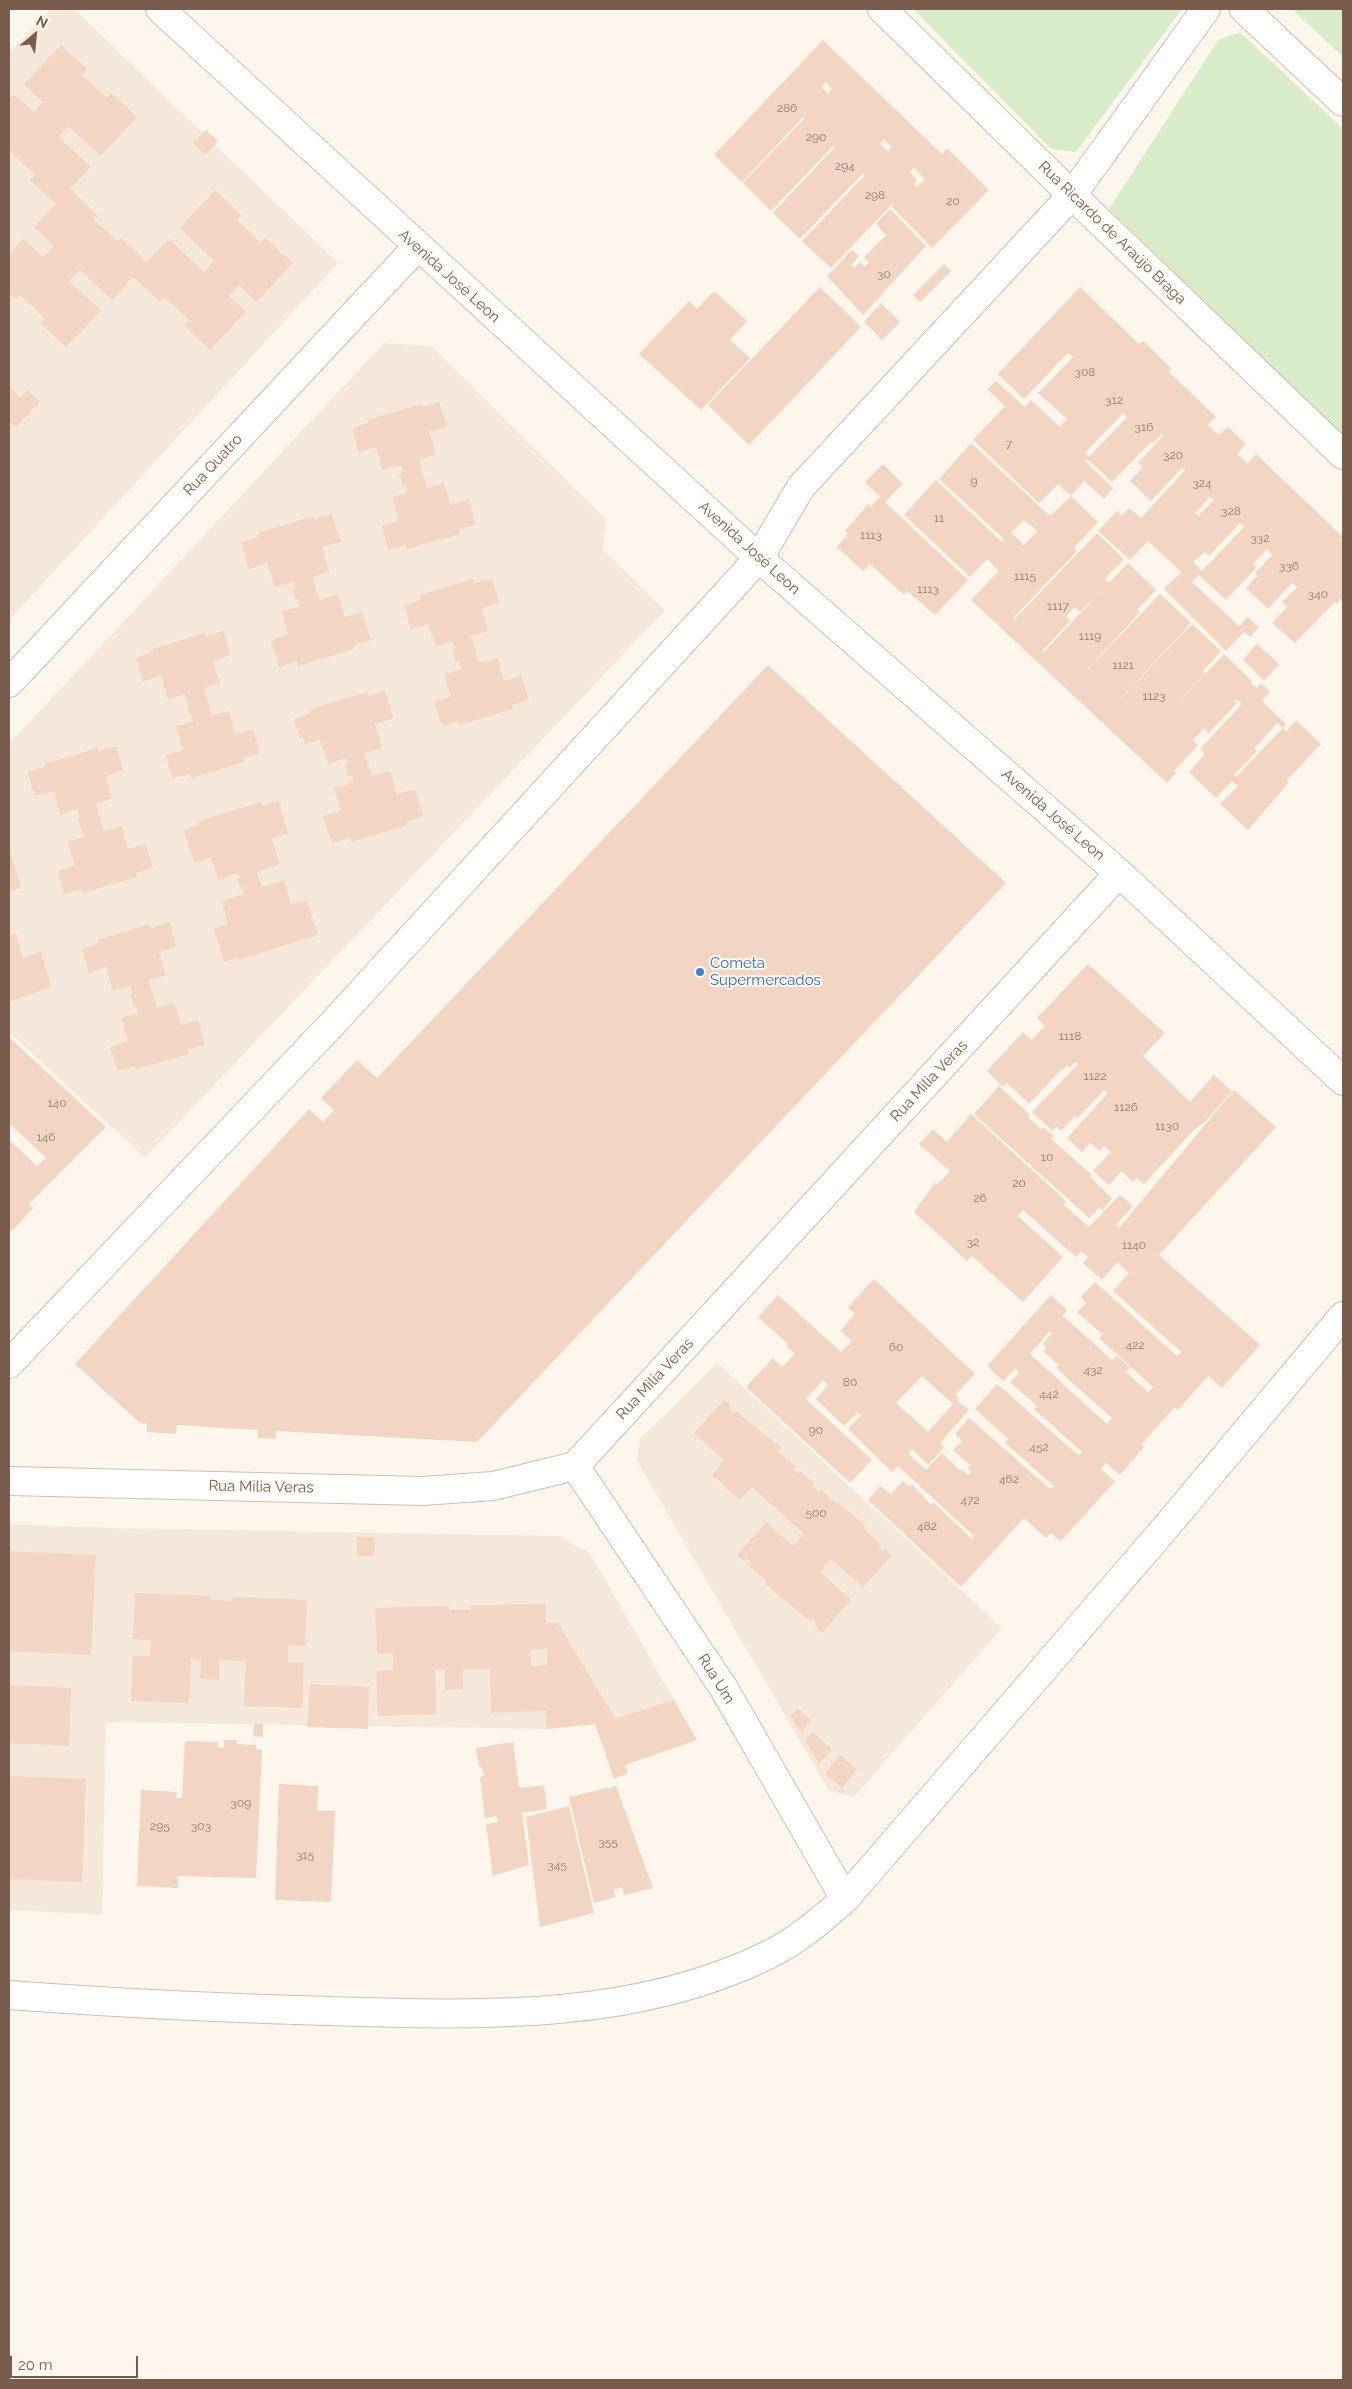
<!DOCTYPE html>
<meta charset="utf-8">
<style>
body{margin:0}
#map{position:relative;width:1352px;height:2389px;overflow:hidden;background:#fdf6ec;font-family:Raleway,sans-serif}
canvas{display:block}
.frame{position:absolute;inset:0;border:10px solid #7a5c4d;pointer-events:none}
.north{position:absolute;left:10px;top:10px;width:50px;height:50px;-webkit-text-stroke:4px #fffaf3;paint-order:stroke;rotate:28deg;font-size:14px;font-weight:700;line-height:20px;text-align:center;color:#7a5c4d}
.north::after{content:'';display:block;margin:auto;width:18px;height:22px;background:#7a5c4d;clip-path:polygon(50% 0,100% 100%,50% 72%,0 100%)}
.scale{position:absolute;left:10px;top:2356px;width:128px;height:22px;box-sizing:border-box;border:2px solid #7a5c4d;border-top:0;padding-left:6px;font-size:15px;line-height:18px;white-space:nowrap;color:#7a5c4d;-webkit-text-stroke:4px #fffaf3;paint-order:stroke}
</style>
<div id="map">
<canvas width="1352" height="2389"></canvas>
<div class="frame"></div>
<div class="north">N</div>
<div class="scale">20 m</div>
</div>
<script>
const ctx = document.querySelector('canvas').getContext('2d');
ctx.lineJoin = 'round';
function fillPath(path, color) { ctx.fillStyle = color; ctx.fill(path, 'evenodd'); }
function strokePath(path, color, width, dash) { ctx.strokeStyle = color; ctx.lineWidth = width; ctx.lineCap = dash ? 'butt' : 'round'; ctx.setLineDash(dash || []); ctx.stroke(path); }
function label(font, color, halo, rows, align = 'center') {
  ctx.font = font + ' Raleway,sans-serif'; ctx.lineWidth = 4; ctx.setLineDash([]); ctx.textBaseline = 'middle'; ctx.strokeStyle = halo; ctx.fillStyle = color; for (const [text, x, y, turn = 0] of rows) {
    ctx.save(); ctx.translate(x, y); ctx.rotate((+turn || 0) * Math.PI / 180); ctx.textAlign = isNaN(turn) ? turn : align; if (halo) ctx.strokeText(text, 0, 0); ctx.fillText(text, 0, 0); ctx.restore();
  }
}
const residential = new Path2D(`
 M 50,10 L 75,10 L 338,263 L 9,620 L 9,54 Z
 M 384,343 L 431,346 L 606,519 L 603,550 L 665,610 L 145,1158 L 9,1032 L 9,744 Z
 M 717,1363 L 1002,1628 L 854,1797 L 829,1791 L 637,1461 L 639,1440 Z
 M 9,1524 L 113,1528 L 560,1536 L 590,1553 L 674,1700 L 595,1724 L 547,1729 L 106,1722 L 102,1915 L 9,1910 Z`);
const green = new Path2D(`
 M 913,9 L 1182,9 L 1076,152 L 1051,149 Z
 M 1292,9 L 1343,9 L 1343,57 Z
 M 1240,32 L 1343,129 L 1343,436 L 1109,209 L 1218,40 Z`);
const building = new Path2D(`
 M 823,40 L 942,154 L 947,148 L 989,190 L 932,248 L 892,207 L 893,203 L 831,268 L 802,241 L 865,175 L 863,173 L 800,239 L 773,213 L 835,147 L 834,145 L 771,211 L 743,183 L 804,119 L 803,117 L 742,182 L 714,155 ZM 826,82 L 832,89 L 828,94 L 822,87 ZM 884,140 L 892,147 L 887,151 L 880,144 ZM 914,168 L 925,179 L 917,187 L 914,184 L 917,180 L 910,172 Z
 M 61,45 L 87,69 L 82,75 L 107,98 L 111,93 L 137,117 L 101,156 L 68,126 L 59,137 L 91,167 L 70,189 L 97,215 L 93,219 L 118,241 L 121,238 L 147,262 L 169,239 L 204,272 L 214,261 L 180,228 L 215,190 L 241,215 L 237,220 L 261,243 L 265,238 L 293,263 L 256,302 L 239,285 L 229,296 L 246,312 L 210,350 L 184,325 L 189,320 L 164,297 L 160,302 L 133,277 L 112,300 L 80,270 L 69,281 L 101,311 L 66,347 L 40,323 L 45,318 L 20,295 L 16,300 L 9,293 L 9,256 L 23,239 L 43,257 L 54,246 L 34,227 L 56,204 L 30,180 L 35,175 L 10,151 L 9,153 L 9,100 L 14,94 L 34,112 L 43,102 L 24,84 Z
 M 206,130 L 218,141 L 205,155 L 193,143 Z
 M 890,209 L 926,246 L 863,315 L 827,276 L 852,250 L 859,256 L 851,265 L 855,268 L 860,262 L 865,267 L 869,262 L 864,257 L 886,235 L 876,224 Z
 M 944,264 L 951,271 L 920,302 L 913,295 Z
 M 820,287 L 861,327 L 749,445 L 708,405 Z
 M 1080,287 L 1139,344 L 1143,341 L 1172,369 L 1169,372 L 1216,417 L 1208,425 L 1219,435 L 1228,427 L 1246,444 L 1237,454 L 1248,464 L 1256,454 L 1343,537 L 1340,541 L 1343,544 L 1343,597 L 1337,604 L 1335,602 L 1295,643 L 1272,623 L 1287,607 L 1282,602 L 1297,587 L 1292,583 L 1268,609 L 1246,588 L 1257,576 L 1255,573 L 1272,555 L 1267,549 L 1253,564 L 1257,567 L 1226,600 L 1199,575 L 1192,582 L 1239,626 L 1248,617 L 1259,627 L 1250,637 L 1244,632 L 1226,651 L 1164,589 L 1181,572 L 1162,554 L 1148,541 L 1130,560 L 1098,531 L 1117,511 L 1122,516 L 1129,508 L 1141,518 L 1189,466 L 1185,470 L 1182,468 L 1151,501 L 1130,481 L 1143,467 L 1138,463 L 1164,435 L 1162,434 L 1153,443 L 1151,442 L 1112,482 L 1087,459 L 1085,461 L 1113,488 L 1104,499 L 1084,481 L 1071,496 L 1058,484 L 1039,503 L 973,440 L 1005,406 L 987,389 L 996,381 L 1025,407 L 1031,400 L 1060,427 L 1067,419 L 1038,393 L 1073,357 L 1068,353 L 1024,399 L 998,374 ZM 1123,413 L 1127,417 L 1089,457 L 1085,453 ZM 1210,497 L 1214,500 L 1198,516 L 1195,513 ZM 1240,523 L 1244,527 L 1202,571 L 1193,562 L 1205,552 L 1209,556 Z
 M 714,291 L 747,321 L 730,340 L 750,358 L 701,410 L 639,354 L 689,301 L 697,309 Z
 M 881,303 L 900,322 L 882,340 L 864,322 Z
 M 9,386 L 20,397 L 27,390 L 40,402 L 16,427 L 9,421 Z
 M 439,402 L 447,427 L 429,432 L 436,454 L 419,460 L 427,488 L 444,483 L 451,505 L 469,499 L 476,524 L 459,529 L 460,534 L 407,549 L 405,545 L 388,550 L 382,526 L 399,521 L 392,497 L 408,492 L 406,486 L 403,486 L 399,474 L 403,473 L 401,465 L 383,470 L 376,447 L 359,452 L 352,428 L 368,423 L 368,420 L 421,404 L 422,407 Z
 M 971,443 L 1050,516 L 1071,496 L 1098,522 L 1074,548 L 1077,551 L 1013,618 L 1014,620 L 1097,533 L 1124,559 L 1105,579 L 1109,583 L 1128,563 L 1156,590 L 1137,610 L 1140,612 L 1078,680 L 1160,594 L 1191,623 L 1112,708 L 1192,624 L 1221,651 L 1203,671 L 1205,673 L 1167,714 L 1224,654 L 1252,681 L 1251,683 L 1257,688 L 1261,683 L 1270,692 L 1262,701 L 1286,724 L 1283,728 L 1277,723 L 1255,748 L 1257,751 L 1234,775 L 1236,777 L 1283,728 L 1286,732 L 1296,720 L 1321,744 L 1287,780 L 1289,782 L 1248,830 L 1220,804 L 1238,786 L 1232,781 L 1216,798 L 1189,772 L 1205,754 L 1200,749 L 1242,704 L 1236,699 L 1234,701 L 1237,703 L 1209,733 L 1204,728 L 1193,740 L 1198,745 L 1174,771 L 1176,773 L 1167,783 L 971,600 L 999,571 L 987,559 L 970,577 L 904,515 L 936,480 L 1002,542 L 1004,539 L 939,479 ZM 1024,520 L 1037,531 L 1024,545 L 1011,533 ZM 1103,589 L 1044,652 L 1042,651 L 1070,621 L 1066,616 L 1075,607 L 1080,612 Z
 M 883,464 L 903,484 L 885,502 L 968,580 L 935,615 L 907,591 L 904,595 L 870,564 L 863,571 L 837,547 L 848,534 L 845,531 L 868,504 L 871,507 L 880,497 L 865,482 Z
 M 332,514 L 341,542 L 322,547 L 329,572 L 312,577 L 319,600 L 338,594 L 345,617 L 362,612 L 371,640 L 354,645 L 354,649 L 298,666 L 297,661 L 279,667 L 271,640 L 288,634 L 282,612 L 300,606 L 299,599 L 295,600 L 292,589 L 295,588 L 294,582 L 275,587 L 267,563 L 249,569 L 241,542 L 259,537 L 258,533 L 314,516 L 315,519 Z
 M 492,578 L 499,603 L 482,608 L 488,631 L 471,636 L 479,663 L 497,658 L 504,681 L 521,676 L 529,700 L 512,705 L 513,709 L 459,725 L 458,721 L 442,726 L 434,702 L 451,696 L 444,674 L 461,669 L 459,661 L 456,663 L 452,650 L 456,649 L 453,642 L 436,646 L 428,624 L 411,629 L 404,605 L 421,600 L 420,595 L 473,579 L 474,583 Z
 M 223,631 L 231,655 L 213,661 L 220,683 L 204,688 L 212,716 L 229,711 L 235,734 L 253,729 L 260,753 L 243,758 L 244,762 L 191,778 L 190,774 L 172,778 L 166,755 L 183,750 L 176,726 L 193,722 L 191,714 L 189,715 L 187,702 L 185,694 L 168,699 L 161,676 L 143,681 L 136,658 L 153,652 L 152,649 L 205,633 L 206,636 Z
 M 1257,644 L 1279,664 L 1264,681 L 1243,660 Z
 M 768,665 L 1006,883 L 477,1442 L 276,1431 L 276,1439 L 258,1438 L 258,1430 L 177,1425 L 176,1434 L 147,1432 L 147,1424 L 140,1423 L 75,1364 L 309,1109 L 323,1122 L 334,1110 L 321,1098 L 357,1060 L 377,1078 Z
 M 385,691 L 393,718 L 375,724 L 382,748 L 364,753 L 372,776 L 390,771 L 397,794 L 415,789 L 423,816 L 406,822 L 407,825 L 351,842 L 350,838 L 332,843 L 323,816 L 341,811 L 334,788 L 353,782 L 352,776 L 348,776 L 345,765 L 348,764 L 346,758 L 328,764 L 320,740 L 305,744 L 303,737 L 300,738 L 294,719 L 311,713 L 310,709 L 367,692 L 368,696 Z
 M 116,746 L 123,770 L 106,776 L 112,798 L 96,804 L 104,831 L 121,826 L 128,849 L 146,844 L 153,868 L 136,873 L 137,877 L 83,893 L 82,889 L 64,894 L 58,871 L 75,865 L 68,841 L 85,837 L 77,818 L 80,817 L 77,809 L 60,815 L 54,791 L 35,796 L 27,772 L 45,767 L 44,764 L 97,748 L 99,751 Z
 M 279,801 L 288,834 L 272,838 L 280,864 L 257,872 L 262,887 L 284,880 L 291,904 L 307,900 L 318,935 L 238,960 L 238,958 L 224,962 L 214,928 L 228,924 L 222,901 L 244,894 L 237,879 L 240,878 L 238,873 L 218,880 L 211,857 L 194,863 L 184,830 L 199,825 L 198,821 L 261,802 L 261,805 Z
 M 9,854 L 11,854 L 21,888 L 9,891 Z
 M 169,922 L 176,947 L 159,952 L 166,975 L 149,980 L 157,1008 L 174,1003 L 181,1025 L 198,1020 L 205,1045 L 188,1049 L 189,1054 L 136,1069 L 135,1066 L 118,1071 L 110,1047 L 128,1041 L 121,1018 L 138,1013 L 136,1006 L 134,1007 L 130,994 L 133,993 L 130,986 L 113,991 L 106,967 L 89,973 L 82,949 L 98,944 L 97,940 L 150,924 L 151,928 Z
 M 16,933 L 23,958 L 41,952 L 51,987 L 9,1002 L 9,936 Z
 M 1088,964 L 1165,1033 L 1143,1056 L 1190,1102 L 1214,1075 L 1232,1091 L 1206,1121 L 1193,1131 L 1144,1184 L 1136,1178 L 1133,1182 L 1122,1171 L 1109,1185 L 1093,1171 L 1111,1152 L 1104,1146 L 1100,1151 L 1090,1143 L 1082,1152 L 1067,1138 L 1108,1093 L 1104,1090 L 1078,1118 L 1075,1116 L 1061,1131 L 1056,1127 L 1053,1131 L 1032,1112 L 1078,1064 L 1075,1062 L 1070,1068 L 1067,1065 L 1063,1070 L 1062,1069 L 1029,1104 L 1007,1083 L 1003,1087 L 987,1071 L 1023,1032 L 1032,1040 L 1045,1026 L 1037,1018 Z
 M 10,1038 L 106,1127 L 29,1204 L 33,1208 L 12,1231 L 9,1228 L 9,1140 L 37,1166 L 46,1158 L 9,1123 Z
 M 999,1086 L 1030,1115 L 1028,1117 L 1041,1129 L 1043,1127 L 1054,1136 L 1051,1139 L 1092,1175 L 1090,1177 L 1112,1198 L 1102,1211 L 1100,1207 L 1089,1218 L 974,1114 Z
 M 1234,1090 L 1276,1127 L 1159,1255 L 1260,1345 L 1222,1388 L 1208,1376 L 1178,1410 L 1175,1407 L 1141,1445 L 1144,1447 L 1120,1475 L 1106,1463 L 1101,1469 L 1115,1481 L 1061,1541 L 1051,1533 L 1046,1538 L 1024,1518 L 961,1587 L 868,1500 L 880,1486 L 891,1494 L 903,1481 L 910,1487 L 912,1484 L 931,1505 L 933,1502 L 972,1539 L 974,1536 L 898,1466 L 892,1472 L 848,1429 L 861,1415 L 858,1412 L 844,1426 L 816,1399 L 828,1385 L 823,1380 L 806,1399 L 872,1460 L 850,1483 L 746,1387 L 773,1358 L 782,1367 L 795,1354 L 787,1347 L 788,1344 L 758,1317 L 778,1295 L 841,1352 L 852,1341 L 840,1331 L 855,1314 L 848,1307 L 874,1279 L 975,1374 L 955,1395 L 959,1398 L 957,1400 L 969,1410 L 940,1443 L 944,1447 L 928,1465 L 912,1449 L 909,1454 L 926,1470 L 942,1453 L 961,1471 L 962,1469 L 968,1475 L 971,1472 L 968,1468 L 970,1465 L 953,1450 L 962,1441 L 955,1434 L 969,1418 L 1050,1489 L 1054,1486 L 1005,1443 L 1008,1439 L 975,1409 L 997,1384 L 1078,1455 L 1082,1452 L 1034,1409 L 1037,1406 L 1010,1382 L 1019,1373 L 1015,1369 L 1003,1381 L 987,1366 L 1051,1295 L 1067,1310 L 1063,1316 L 1112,1360 L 1117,1356 L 1130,1368 L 1126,1372 L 1148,1392 L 1153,1387 L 1099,1338 L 1102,1334 L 1077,1312 L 1086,1303 L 1081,1297 L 1095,1282 L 1177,1356 L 1181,1352 L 1113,1291 L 1129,1273 L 1117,1262 L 1102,1280 L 1083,1263 L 1088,1257 L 1081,1251 L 1076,1257 L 1023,1210 L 1018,1216 L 1063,1257 L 1023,1302 L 972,1256 L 967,1261 L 914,1212 L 935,1183 L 937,1185 L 950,1171 L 919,1144 L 933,1129 L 947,1142 L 971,1114 L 1066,1201 L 1064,1205 L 1089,1227 L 1120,1195 L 1133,1206 L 1116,1225 L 1119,1228 ZM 1050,1331 L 1052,1333 L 1043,1344 L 1046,1348 L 1043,1351 L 1059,1365 L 1056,1368 L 1112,1418 L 1107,1424 L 1030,1354 ZM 922,1376 L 953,1404 L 928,1432 L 896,1403 Z
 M 724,1400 L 731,1406 L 729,1409 L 734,1414 L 736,1411 L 781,1448 L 778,1451 L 796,1467 L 793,1469 L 798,1473 L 800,1471 L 815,1484 L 812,1486 L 819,1492 L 821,1490 L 837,1504 L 838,1502 L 865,1526 L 863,1528 L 880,1544 L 878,1547 L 883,1552 L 885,1549 L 892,1555 L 863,1587 L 831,1559 L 820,1572 L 851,1600 L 822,1633 L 815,1626 L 817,1624 L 812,1618 L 810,1621 L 765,1584 L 767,1581 L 749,1566 L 752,1563 L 747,1558 L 744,1561 L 737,1555 L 766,1522 L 793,1546 L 804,1534 L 752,1487 L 740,1500 L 712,1475 L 724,1460 L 694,1433 Z
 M 357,1537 L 375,1537 L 374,1556 L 357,1556 Z
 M 9,1551 L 96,1555 L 91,1655 L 9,1651 Z
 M 135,1593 L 211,1596 L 210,1600 L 232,1601 L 233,1597 L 307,1600 L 305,1646 L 288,1645 L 288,1663 L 304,1663 L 302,1708 L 244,1706 L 246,1661 L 219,1660 L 219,1680 L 200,1679 L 201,1660 L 191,1659 L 189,1703 L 131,1701 L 133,1656 L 150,1656 L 151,1640 L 133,1639 Z
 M 546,1604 L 546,1623 L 558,1623 L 615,1718 L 674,1700 L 697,1740 L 625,1765 L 628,1773 L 614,1779 L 595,1724 L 547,1729 L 545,1711 L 491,1713 L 490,1669 L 463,1669 L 463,1689 L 445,1690 L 445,1669 L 435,1669 L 436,1714 L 378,1716 L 376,1671 L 393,1670 L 393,1653 L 377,1653 L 375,1608 L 449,1606 L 449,1610 L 471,1610 L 471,1605 ZM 530,1649 L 547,1649 L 547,1665 L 531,1666 Z
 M 310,1684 L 369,1687 L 368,1729 L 307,1727 Z
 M 9,1685 L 71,1688 L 69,1746 L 9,1743 Z
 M 797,1708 L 811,1720 L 801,1733 L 790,1716 Z
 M 254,1724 L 263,1724 L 263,1737 L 253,1736 Z
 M 812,1732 L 832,1749 L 819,1764 L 805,1741 Z
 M 224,1740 L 237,1740 L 237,1744 L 256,1745 L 256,1749 L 262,1750 L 256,1878 L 178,1876 L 178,1888 L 137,1886 L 141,1790 L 177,1792 L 176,1798 L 182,1798 L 185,1741 L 218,1742 L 218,1747 L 224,1748 Z
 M 513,1742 L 519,1788 L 544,1785 L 547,1809 L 522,1813 L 529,1865 L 493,1876 L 486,1824 L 498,1822 L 497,1816 L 485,1818 L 480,1777 L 484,1776 L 482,1767 L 479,1767 L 476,1748 Z
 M 840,1755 L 857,1769 L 842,1788 L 825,1774 Z
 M 9,1776 L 86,1779 L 82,1882 L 9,1879 Z
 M 279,1784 L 318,1786 L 317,1811 L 335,1811 L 331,1902 L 275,1900 Z
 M 616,1786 L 653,1888 L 624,1895 L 622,1887 L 614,1890 L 615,1897 L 594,1903 L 569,1797 Z
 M 569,1806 L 594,1913 L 540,1927 L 526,1817 Z`);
const street = new Path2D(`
 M 882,9 L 1072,195 L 1343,455
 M 1244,9 L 1343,102
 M 9,683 L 417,247
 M 9,1364 L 334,1022 L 759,558 L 801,487 L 1072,195 L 1206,9
 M 575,1466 L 723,1687 L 845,1899
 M 9,1481 L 423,1491 L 493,1486 L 575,1466 L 1119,873
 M 9,1995 C 116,2003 222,2008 329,2011 C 477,2015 632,2022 768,1955 C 797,1941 821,1920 845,1899 L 1161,1533 L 1343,1316`);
const secondary = new Path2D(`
 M 160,9 L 759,558 L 1119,873 L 1343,1081`);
const markers = [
 [700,972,5,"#3f7fe0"]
];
const numberNames = [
 ["286",787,108],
 ["290",816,137],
 ["294",845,166],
 ["298",875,195],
 ["20",953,201],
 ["30",884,274],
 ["308",1085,372],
 ["312",1114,400],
 ["316",1144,427],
 ["7",1009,444],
 ["320",1173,455],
 ["9",974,481],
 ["324",1202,483],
 ["328",1231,511],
 ["11",939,518],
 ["1113",871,535],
 ["332",1260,538],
 ["336",1289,566],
 ["1115",1025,576],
 ["1113",928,589],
 ["340",1318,594],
 ["1117",1058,606],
 ["1119",1090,636],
 ["1121",1123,665],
 ["1123",1154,696],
 ["1118",1070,1036],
 ["1122",1095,1076],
 ["140",57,1103],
 ["1126",1126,1107],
 ["1130",1167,1126],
 ["146",46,1137],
 ["10",1047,1157],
 ["20",1019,1183],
 ["26",980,1198],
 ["32",973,1242],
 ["1140",1134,1245],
 ["422",1135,1345],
 ["60",896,1347],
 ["432",1093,1370],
 ["80",850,1382],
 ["442",1049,1394],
 ["90",816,1430],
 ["452",1039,1447],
 ["462",1009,1479],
 ["472",970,1500],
 ["500",816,1513],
 ["482",927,1526],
 ["309",241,1803],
 ["295",160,1826],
 ["303",201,1826],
 ["355",608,1842],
 ["315",305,1855],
 ["345",557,1865]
];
const streetNames = [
 ["Rua Ricardo de Araújo Braga",1112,233,44],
 ["Avenida José Leon",449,276,42],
 ["Rua Quatro",213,465,-47],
 ["Avenida José Leon",749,548,42],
 ["Avenida José Leon",1053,815,41],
 ["Rua Milia Veras",929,1081,-47],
 ["Rua Milia Veras",655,1379,-47],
 ["Rua Milia Veras",261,1487,1],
 ["Rua Um",716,1679,58]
];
const shopNames = [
 ["Cometa",710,963],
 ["Supermercados",710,980]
];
fillPath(residential, '#f5e8da');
fillPath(green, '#d8ecc9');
fillPath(building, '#f3d5c3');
strokePath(street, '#d1beb0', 30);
strokePath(secondary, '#d6c0b0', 30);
strokePath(street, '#fff', 28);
strokePath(secondary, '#fff', 28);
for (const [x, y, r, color] of markers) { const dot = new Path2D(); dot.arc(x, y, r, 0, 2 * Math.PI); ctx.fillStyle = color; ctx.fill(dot); strokePath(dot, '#fffaf3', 2); }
label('12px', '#987a6a', null, numberNames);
label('15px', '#7a5c4d', '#fffaf3', streetNames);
label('15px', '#366cbe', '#fffaf3', shopNames, 'left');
</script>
